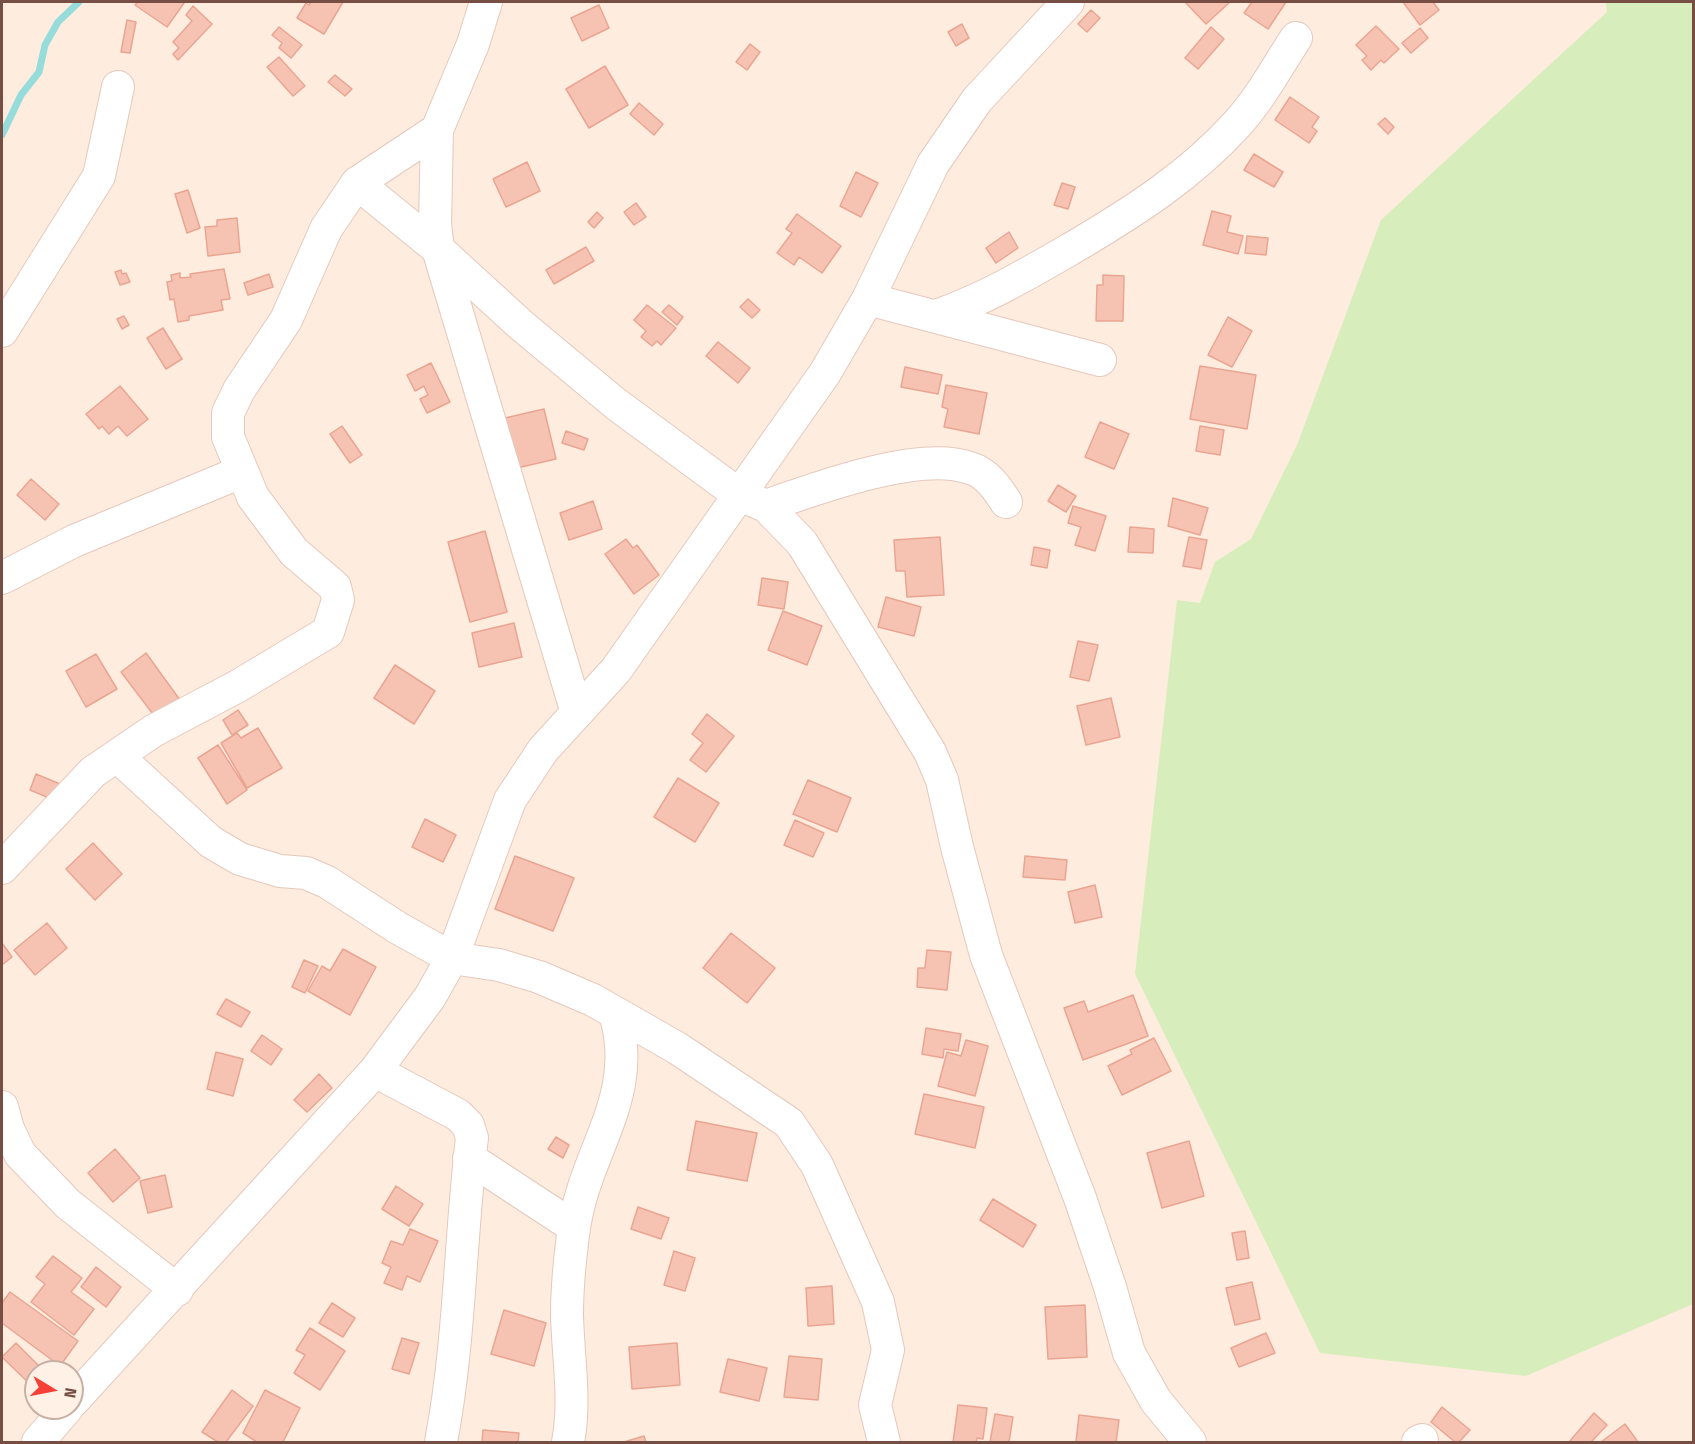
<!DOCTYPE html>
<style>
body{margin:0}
#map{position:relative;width:1695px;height:1444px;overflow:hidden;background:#feecde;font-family:"Fira Sans Condensed",sans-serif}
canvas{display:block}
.frame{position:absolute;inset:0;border:3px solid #764e44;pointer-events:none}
.north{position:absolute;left:24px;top:1360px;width:60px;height:60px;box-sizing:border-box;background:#fff1e6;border:2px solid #c8b0a5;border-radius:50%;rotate:100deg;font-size:16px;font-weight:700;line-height:24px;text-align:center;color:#764e44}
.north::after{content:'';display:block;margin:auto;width:21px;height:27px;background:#f54136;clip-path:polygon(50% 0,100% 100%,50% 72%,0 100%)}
</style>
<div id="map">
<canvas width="1695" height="1444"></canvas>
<div class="frame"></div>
<div class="north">N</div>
</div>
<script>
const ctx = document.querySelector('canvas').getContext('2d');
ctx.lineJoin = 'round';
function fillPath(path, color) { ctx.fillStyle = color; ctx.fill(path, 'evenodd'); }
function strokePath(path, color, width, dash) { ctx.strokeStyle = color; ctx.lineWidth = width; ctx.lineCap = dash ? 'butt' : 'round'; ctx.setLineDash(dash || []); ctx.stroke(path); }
const green = new Path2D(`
 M 1606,2 L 1693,2 L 1693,1304 L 1526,1376 L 1320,1353 L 1135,974 L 1177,600 L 1200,603 L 1215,562 L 1251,539 L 1297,445 L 1381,220 L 1607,12 Z`);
const stream = new Path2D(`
 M 2,135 L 21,95 L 39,72 L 45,45 L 58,22 L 79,2`);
const building = new Path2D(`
 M 138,2 L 181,2 L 184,3 L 167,27 L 135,5 Z
 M 311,2 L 343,2 L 324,34 L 297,18 L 306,3 L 309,5 Z
 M 1185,2 L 1230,2 L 1206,24 Z
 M 1252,2 L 1286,2 L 1268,29 L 1244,13 Z
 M 1403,2 L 1433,2 L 1439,10 L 1420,25 Z
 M 599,5 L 609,28 L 582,41 L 571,18 Z
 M 193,6 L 212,24 L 178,60 L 173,54 L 179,48 L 173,42 L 192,21 L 186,15 Z
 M 1091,10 L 1100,18 L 1087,32 L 1078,24 Z
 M 127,20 L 136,22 L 130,53 L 121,52 Z
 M 962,24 L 969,38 L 956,46 L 948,32 Z
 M 1376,26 L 1399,49 L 1384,63 L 1381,60 L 1371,70 L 1362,60 L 1367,56 L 1356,45 Z
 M 279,27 L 302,45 L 291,58 L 279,48 L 282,43 L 272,35 Z
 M 1211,27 L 1224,39 L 1198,69 L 1185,58 Z
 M 1420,28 L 1428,38 L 1411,53 L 1402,43 Z
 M 750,44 L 760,52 L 747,70 L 736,62 Z
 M 279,57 L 305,86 L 293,96 L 267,67 Z
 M 605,66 L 628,105 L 589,128 L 566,89 Z
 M 335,75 L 352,89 L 345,96 L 328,82 Z
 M 1290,97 L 1319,117 L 1312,127 L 1317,131 L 1309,143 L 1275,120 Z
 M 639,103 L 663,124 L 654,135 L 630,114 Z
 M 1385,118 L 1394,127 L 1388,134 L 1378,124 Z
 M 1254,154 L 1283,172 L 1274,187 L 1244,170 Z
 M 527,162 L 540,191 L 506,207 L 493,179 Z
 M 856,172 L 878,183 L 861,217 L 840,206 Z
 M 1062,183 L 1075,187 L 1068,209 L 1054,205 Z
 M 188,190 L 200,228 L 187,233 L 175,194 Z
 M 636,203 L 646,217 L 634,225 L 624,212 Z
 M 1212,211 L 1231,216 L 1227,232 L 1243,236 L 1238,254 L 1203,245 Z
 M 597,212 L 603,218 L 594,228 L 588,222 Z
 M 797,214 L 841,246 L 822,273 L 799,257 L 794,265 L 777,253 L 792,233 L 786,229 Z
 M 237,218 L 240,252 L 208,256 L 205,227 L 217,226 L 217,220 Z
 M 1009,232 L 1018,248 L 996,263 L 986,248 Z
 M 1247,236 L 1268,238 L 1266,255 L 1245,253 Z
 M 586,247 L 594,261 L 554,284 L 546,270 Z
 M 224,269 L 230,299 L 221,300 L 223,310 L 189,316 L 189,320 L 178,322 L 174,299 L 170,300 L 167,282 L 172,281 L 171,275 L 180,273 L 180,278 L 191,277 L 190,274 Z
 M 121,270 L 122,274 L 126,273 L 130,282 L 120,285 L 115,272 Z
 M 269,274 L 273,287 L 248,295 L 244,283 Z
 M 1103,275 L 1124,276 L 1123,321 L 1096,321 L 1097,285 L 1103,285 Z
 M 748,299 L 760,310 L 752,318 L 740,307 Z
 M 647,305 L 676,328 L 661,345 L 657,341 L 652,346 L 641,337 L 646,331 L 634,320 Z
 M 669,305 L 683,317 L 677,325 L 662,312 Z
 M 124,316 L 129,325 L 122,329 L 117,319 Z
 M 1228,317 L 1252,331 L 1232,367 L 1208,355 Z
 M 163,328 L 182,359 L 166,369 L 147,338 Z
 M 718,342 L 750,368 L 738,383 L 706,356 Z
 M 431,363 L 450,402 L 427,413 L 420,399 L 428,395 L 424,386 L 415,391 L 407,375 Z
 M 1200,366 L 1256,375 L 1247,429 L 1190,419 Z
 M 905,367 L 942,375 L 938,394 L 901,387 Z
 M 946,385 L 987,393 L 979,434 L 944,427 L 948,409 L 942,407 Z
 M 120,386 L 148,419 L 127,436 L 118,426 L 109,434 L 102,426 L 99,429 L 86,414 Z
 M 544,409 L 556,459 L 517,468 L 505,418 Z
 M 1100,422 L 1129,434 L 1114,469 L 1085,457 Z
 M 342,426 L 362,455 L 350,463 L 330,434 Z
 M 1200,426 L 1224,430 L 1220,455 L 1196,451 Z
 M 566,431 L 588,439 L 584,450 L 562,443 Z
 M 31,479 L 59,504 L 45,520 L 17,495 Z
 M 1058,485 L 1076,496 L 1066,512 L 1048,501 Z
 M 1173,498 L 1208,508 L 1200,535 L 1168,526 Z
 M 593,501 L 602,529 L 569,540 L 560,513 Z
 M 1073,506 L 1106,516 L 1095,551 L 1075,545 L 1081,527 L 1068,523 Z
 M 1130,527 L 1154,529 L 1153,553 L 1128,552 Z
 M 485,531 L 507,612 L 470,622 L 448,542 Z
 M 940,537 L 944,595 L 907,597 L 905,571 L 896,571 L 894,540 Z
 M 1189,537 L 1207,540 L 1201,569 L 1183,566 Z
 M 626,539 L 633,548 L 637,545 L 659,575 L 634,594 L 605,554 Z
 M 1034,547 L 1050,550 L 1047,568 L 1031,565 Z
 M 762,578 L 788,582 L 784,609 L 758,605 Z
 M 886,597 L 921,607 L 914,636 L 878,627 Z
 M 783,611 L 822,626 L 807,665 L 768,650 Z
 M 514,623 L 522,657 L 479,667 L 472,633 Z
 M 1078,641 L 1098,645 L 1089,681 L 1070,677 Z
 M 146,653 L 180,700 L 156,718 L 121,672 Z
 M 96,654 L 117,689 L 86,707 L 66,671 Z
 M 395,665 L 435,691 L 414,724 L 374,698 Z
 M 1111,698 L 1120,737 L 1086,745 L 1077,706 Z
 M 238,710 L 248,725 L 232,735 L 223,720 Z
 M 707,714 L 734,736 L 706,772 L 690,760 L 703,743 L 692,734 Z
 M 258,728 L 282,768 L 247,788 L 221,743 L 237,733 L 241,738 Z
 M 218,745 L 247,790 L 227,804 L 198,758 Z
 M 36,774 L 60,784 L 54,800 L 30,790 Z
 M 678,778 L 719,803 L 695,842 L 654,817 Z
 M 808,780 L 851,798 L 837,832 L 793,814 Z
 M 425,819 L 456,835 L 443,862 L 412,847 Z
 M 795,820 L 824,833 L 813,857 L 784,845 Z
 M 93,843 L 122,874 L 95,900 L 66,869 Z
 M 515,856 L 574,878 L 553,931 L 495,909 Z
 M 1025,856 L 1067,860 L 1065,880 L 1023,877 Z
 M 1095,885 L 1102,917 L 1075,923 L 1068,892 Z
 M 47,923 L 67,948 L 35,975 L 14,950 Z
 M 731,933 L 775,968 L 747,1003 L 703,968 Z
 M 2,943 L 12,957 L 2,965 Z
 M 343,949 L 376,967 L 350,1015 L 308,991 L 322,966 L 330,971 Z
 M 927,950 L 951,952 L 947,990 L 917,987 L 918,968 L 925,968 Z
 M 304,960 L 318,966 L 305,993 L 292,987 Z
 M 1133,995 L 1148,1036 L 1083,1060 L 1064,1008 L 1084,1001 L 1088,1012 Z
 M 226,999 L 250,1012 L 241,1027 L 217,1014 Z
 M 926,1028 L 961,1034 L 958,1051 L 944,1049 L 943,1058 L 922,1054 Z
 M 262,1035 L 282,1049 L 271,1065 L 251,1051 Z
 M 1154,1038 L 1171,1071 L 1122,1095 L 1108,1066 L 1132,1054 L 1130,1050 Z
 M 966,1040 L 988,1046 L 975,1096 L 938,1086 L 947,1052 L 961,1056 Z
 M 216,1052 L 243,1059 L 233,1096 L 207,1089 Z
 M 319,1074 L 332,1088 L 307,1112 L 294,1100 Z
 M 924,1094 L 984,1107 L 975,1148 L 915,1134 Z
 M 696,1121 L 757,1133 L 747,1181 L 687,1170 Z
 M 556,1137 L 569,1145 L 563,1158 L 548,1149 Z
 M 1189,1141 L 1204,1196 L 1162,1208 L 1147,1153 Z
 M 115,1149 L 140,1178 L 113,1202 L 88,1173 Z
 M 165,1175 L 172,1207 L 148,1213 L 140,1181 Z
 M 396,1186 L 423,1204 L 409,1226 L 382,1209 Z
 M 993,1199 L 1036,1225 L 1023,1247 L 980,1220 Z
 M 638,1207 L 669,1218 L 661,1239 L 631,1229 Z
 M 410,1229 L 438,1241 L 420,1282 L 407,1276 L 402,1290 L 384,1283 L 391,1267 L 382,1263 L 391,1241 L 403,1245 Z
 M 1245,1231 L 1249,1258 L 1237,1260 L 1232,1233 Z
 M 674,1251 L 695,1258 L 685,1291 L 664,1285 Z
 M 53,1256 L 82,1278 L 71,1292 L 94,1309 L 74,1335 L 31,1302 L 45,1284 L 36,1277 Z
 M 96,1267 L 121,1287 L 106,1307 L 81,1287 Z
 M 1252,1282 L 1260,1319 L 1235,1325 L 1226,1288 Z
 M 832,1286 L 834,1324 L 808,1326 L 806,1288 Z
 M 10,1292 L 78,1341 L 60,1366 L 2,1323 L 2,1303 Z
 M 332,1303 L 355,1318 L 343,1337 L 319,1323 Z
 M 1085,1305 L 1087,1357 L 1048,1359 L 1045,1307 Z
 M 504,1310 L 546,1323 L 534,1366 L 491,1354 Z
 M 310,1328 L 345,1351 L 320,1390 L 294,1373 L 305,1355 L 296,1350 Z
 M 1266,1333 L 1275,1353 L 1239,1367 L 1231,1348 Z
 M 402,1338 L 419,1343 L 409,1374 L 392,1369 Z
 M 16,1343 L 45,1372 L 36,1372 L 36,1390 L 2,1357 Z
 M 677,1343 L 680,1385 L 632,1389 L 629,1347 Z
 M 789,1356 L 822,1359 L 818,1400 L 784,1397 Z
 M 728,1359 L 767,1368 L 759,1401 L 720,1392 Z
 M 232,1390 L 253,1406 L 226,1442 L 218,1442 L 202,1432 Z
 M 265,1390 L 300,1408 L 283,1442 L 257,1442 L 243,1433 Z
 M 958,1405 L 987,1408 L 983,1439 L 977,1438 L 976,1442 L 953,1442 Z
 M 1442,1407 L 1470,1430 L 1459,1442 L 1455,1442 L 1431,1422 Z
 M 1594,1413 L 1607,1425 L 1591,1442 L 1569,1442 Z
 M 995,1414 L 1013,1417 L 1009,1442 L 990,1442 Z
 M 1079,1415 L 1119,1420 L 1116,1442 L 1076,1442 Z
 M 1625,1424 L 1638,1442 L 1601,1442 Z
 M 483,1430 L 519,1433 L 518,1442 L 482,1442 Z
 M 644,1436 L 646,1442 L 624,1442 Z`);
const minor = new Path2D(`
 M 486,2 L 473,44 L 437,130 L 435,224 L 438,249 L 577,713
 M 357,183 L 438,249 L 521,325 L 616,404 L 738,494 L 766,506 L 802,543 L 930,752 L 942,780 L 957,847 L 986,955 L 1080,1198 L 1110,1287 L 1129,1353 L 1156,1401 L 1190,1442
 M 868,299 L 1100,360
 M 936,316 C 985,299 1029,273 1074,247 C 1133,212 1190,176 1237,124 C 1260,99 1277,67 1296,38
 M 2,331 L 99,176 L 118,87
 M 766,506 C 817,488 920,450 970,468 C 987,473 997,488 1006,502
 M 2,578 L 74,541 L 241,472
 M 117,756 L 211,842 L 240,859 L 280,871 L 306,873 L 327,882 L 398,928 L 452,958 L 499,965 L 539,977 L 593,1000 L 677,1048 L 789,1123 L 817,1165 L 878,1302 L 888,1350 L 875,1405 L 884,1442
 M 2,868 L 93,772 L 153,731 L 238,686 L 328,632 L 338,600 L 335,587 L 294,552 L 253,497 L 228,437 L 228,413 L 239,390 L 286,320 L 326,229 L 357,183 L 437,130
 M 375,1071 L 458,1115 L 468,1125 L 472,1138 C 460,1239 460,1342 441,1442
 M 2,1107 L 8,1129 L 20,1154 L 68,1204 L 177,1290
 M 469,1158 L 574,1227
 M 72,1402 L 375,1071 L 430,997 L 452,958 L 510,800 L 543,750 L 616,670 L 825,373 L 868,299 L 933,164 L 977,100 L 1068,2
 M 38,1442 L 67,1408
 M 568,1442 C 576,1401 568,1357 567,1315 C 567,1286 570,1257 574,1228 C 586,1148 640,1097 615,1013
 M 1418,1442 L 1422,1440`);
fillPath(green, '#d8edbc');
strokePath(stream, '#96dcdb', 7);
fillPath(building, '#f6c3b3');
strokePath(building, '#eaa592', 1.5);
strokePath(minor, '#e5c8bc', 34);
strokePath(minor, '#fff', 32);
</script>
